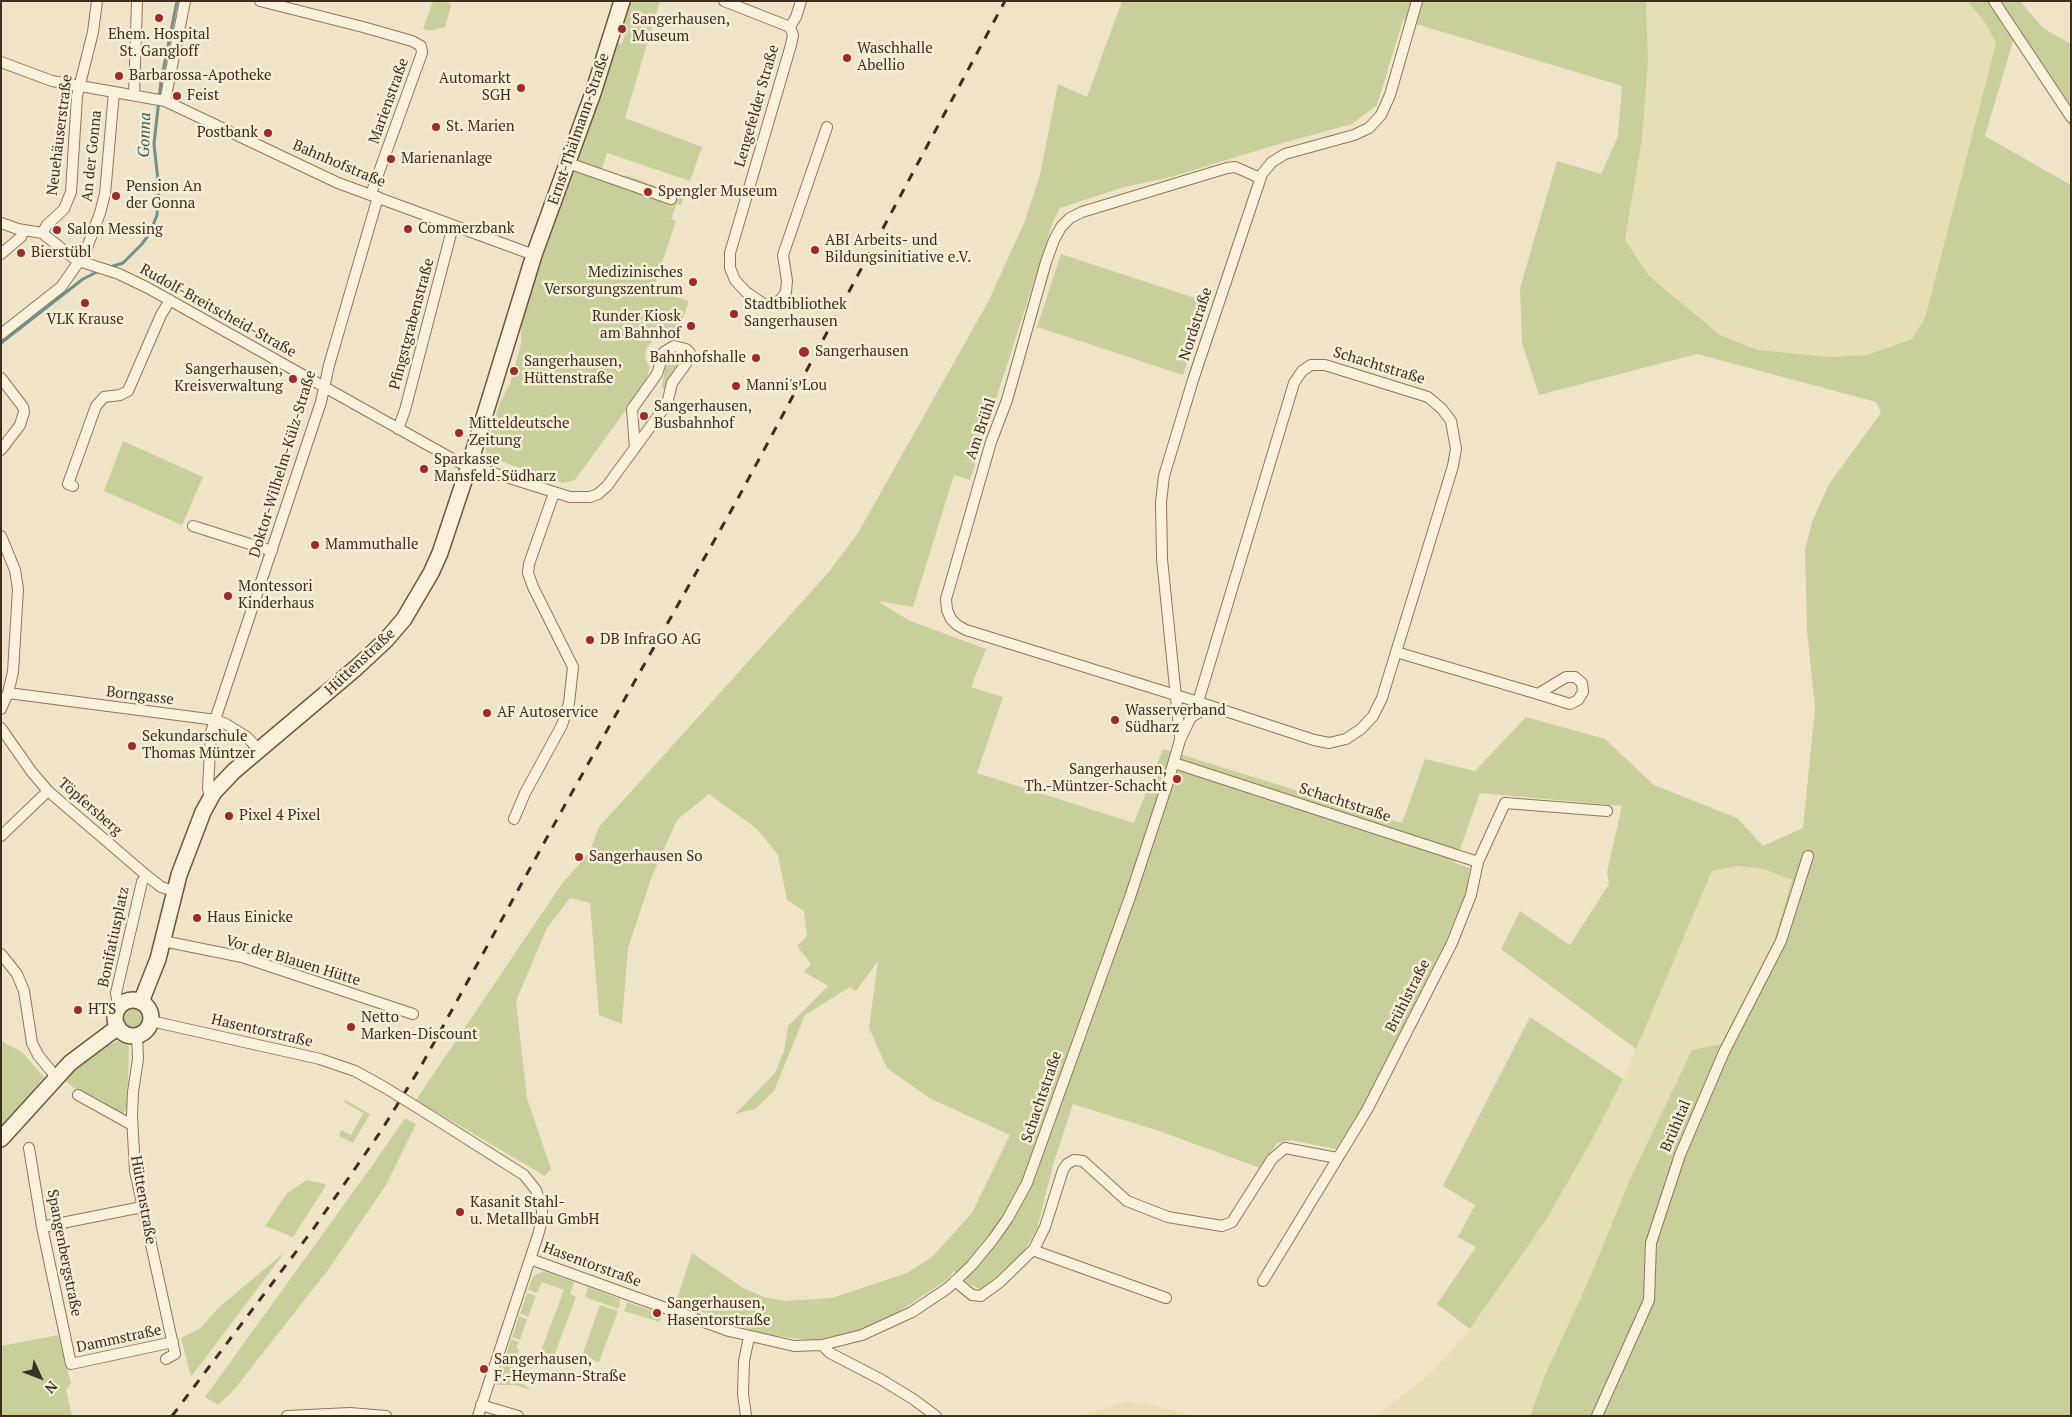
<!DOCTYPE html>
<html>
<head>
<meta charset="utf-8">
<style>
	body { margin:0 }
	#map { position:relative; width:2072px; height:1417px; overflow:hidden; background:#f0e4c8; font-family:"PT Serif",serif }
	canvas { display:block }
	.frame { position:absolute; inset:0; border:2px solid #3d2e20; pointer-events:none }
	.north { position:absolute; left:15px; top:1352px; width:50px; height:50px; -webkit-text-stroke:4px #f7eed8; paint-order:stroke; rotate:133deg; font-size:14px; font-weight:700; line-height:20px; text-align:center; color:#3d2e20 }
	.north::after { content:''; display:block; margin:auto; width:18px; height:22px; background:#3d2e20; clip-path:polygon(50% 0,100% 100%,50% 72%,0 100%) }
</style>
</head>
<body>
<div id="map">
<canvas width="2072" height="1417"></canvas>
<div class="frame"></div>
<div class="north">N</div>
</div>
<script>
const context = document.querySelector('canvas').getContext('2d');
context.lineJoin = 'round';
function fillPath(path, color) { context.fillStyle = color; context.fill(path, 'evenodd'); }
const shape = rows => new Path2D(rows.map(r => 'M' + r).join(''));
function trace(path, color, width, dash) { context.strokeStyle = color; context.lineWidth = width; context.lineCap = dash ? 'butt' : 'round'; context.setLineDash(dash || []); context.stroke(path); }
function label(font, color, halo, rows, align = 'center') {
  context.font = font + ' "PT Serif",serif'; context.lineWidth = 5; context.setLineDash([]); context.textBaseline = 'middle'; context.strokeStyle = halo; context.fillStyle = color; for (const [text, x, y, turn = 0] of rows) {
    context.save(); context.translate(x, y); context.rotate((+turn || 0) * Math.PI / 180); context.textAlign = isNaN(turn) ? turn : align; if (halo) context.strokeText(text, 0, 0); context.fillText(text, 0, 0); context.restore();
  }
}
const farmland = shape([
	[1646,1,1967,1,1984,21,1996,43,1925,318,1912,339,1867,355,1830,357,1758,350,1720,335,1649,276,1625,240,1642,139,1648,62],
	[1738,866,1764,869,1792,879,1774,941,1721,1044,1692,1051,1631,1177,1588,1282,1545,1375,1530,1416,1379,1416,1380,1413,1431,1373,1470,1330,1546,1220,1593,1138,1623,1079,1712,871],
	[1125,1401,1155,1406,1192,1416,1083,1416]
]);
const green = shape([
	[433,1,448,1,451,6,445,27,429,31,423,29],
	[631,1,660,1,625,118,702,147,690,181,607,153,601,172,624,179,625,175,684,196,681,205,677,204,671,219,676,221,655,284,670,295,689,301,680,326,659,334,647,347,645,358,650,367,646,382,575,480,563,483,486,456,486,449,499,405,510,383,521,344,521,326,537,274,617,43,622,44,627,28,622,27],
	[1122,1,1646,1,1648,62,1642,139,1625,240,1649,276,1720,335,1758,350,1830,357,1867,355,1912,339,1925,318,1996,43,1984,21,1967,1,2020,1,2043,28,2071,44,2071,128,2013,41,1985,136,2071,185,2071,1416,1530,1416,1545,1375,1588,1282,1631,1177,1692,1050,1721,1044,1774,941,1792,880,1764,869,1738,866,1712,871,1636,1049,1501,949,1520,911,1570,945,1609,884,1607,872,1622,806,1480,793,1455,863,1470,868,1467,889,1445,943,1362,1107,1336,1149,1291,1140,1277,1143,1260,1168,1159,1131,1073,1104,1053,1165,1037,1229,1025,1250,982,1290,969,1284,954,1271,947,1280,887,1319,853,1333,813,1341,760,1333,676,1302,692,1253,743,1288,764,1297,784,1301,832,1298,907,1273,932,1257,972,1213,1010,1135,929,1098,887,1068,869,1028,878,961,856,991,850,987,805,1015,774,1091,755,1109,735,1114,775,1073,784,1051,788,1026,828,986,804,972,811,964,797,946,807,936,804,911,787,900,778,855,757,829,709,794,677,820,652,876,628,948,622,1024,599,1015,590,903,570,898,547,928,516,1001,527,1098,551,1169,545,1176,416,1100,561,885,589,853,599,827,828,573,858,533,988,302,1024,223,1040,175,1058,84,1087,97],
	[1403,20,1622,86,1618,136,1601,174,1557,161,1520,288,1522,343,1539,395,1697,354,1876,402,1881,413,1829,484,1812,522,1805,550,1807,630,1815,708,1803,828,1763,846,1737,818,1654,785,1605,739,1526,717,1475,771,1425,759,1402,823,1163,749,1134,823,977,773,1003,697,971,687,986,649,908,620,878,601,913,607,954,475,970,480,1053,222,1060,208,1121,188,1171,177,1272,146,1352,124,1377,105],
	[1061,254,1207,302,1183,375,1037,327],
	[676,355,681,356,682,360,664,390,662,386,665,368,672,358],
	[123,441,203,477,182,525,104,491],
	'122 1018a11 11 0 1 1 22 0a11 11 0 1 1-22 0Z',
	[1530,1017,1623,1079,1593,1138,1546,1220,1470,1329,1437,1304,1476,1247,1458,1237,1475,1205,1443,1186],
	[1,1041,22,1052,44,1077,1,1129],
	[118,1041,125,1042,129,1047,127,1109,121,1116,78,1091,64,1080,97,1051],
	[345,1100,370,1114,353,1143,339,1136,341,1130,351,1135,363,1113,344,1102],
	[405,1118,416,1124,386,1185,328,1270,233,1391,218,1405,205,1397,374,1163],
	[307,1180,325,1184,325,1187,293,1237,265,1226,287,1193],
	[285,1252,191,1377,181,1338,201,1328,217,1309],
	[544,1271,574,1282,570,1294,576,1297,554,1356,541,1351,564,1290,542,1282,537,1293,528,1290,533,1276],
	[588,1287,620,1299,619,1309,585,1297],
	[527,1293,536,1296,528,1317,520,1314],
	[627,1302,662,1314,660,1322,624,1311],
	[600,1305,618,1311,599,1362,597,1362,583,1353],
	[519,1316,527,1319,520,1340,512,1337],
	[58,1335,71,1383,66,1390,72,1416,1,1416,1,1346],
	[511,1339,519,1342,516,1348,519,1350,511,1375,531,1390,515,1385,497,1385]
]);
const stream = shape([
	[110,267,123,263,142,244,150,233,157,215,159,190,154,144,161,81,177,1],
	[1,343,83,279,99,271]
]);
const street = shape([
	[260,1,363,27,412,41,421,46,422,53,371,194],
	[724,1,790,27],
	[1994,1,2071,117],
	[790,27,793,35,791,45,730,253,730,268,735,280,746,292,765,305,773,304,780,300,786,292,787,281,783,255,827,127],
	[790,27,796,17,801,1],
	[1,62,52,81,165,101,338,183,534,255],
	[134,95,137,1],
	[165,101,185,1],
	[568,163,671,199],
	[1,223,18,229,42,233,76,260,119,274,148,288,458,462,570,497,590,497,598,494,607,486,667,404,672,383,690,358,690,353,686,349,674,346,664,352,657,374,632,409,635,448],
	[42,233,47,225,64,209,71,192,77,96,93,32,97,1],
	[1,254,21,237,24,230],
	[1,334,61,287,85,253,100,213,105,194,114,92],
	[1,378,23,407,24,412,20,425,1,450],
	[398,429,405,410,453,226],
	[73,486,68,484,96,406,104,397,120,395,128,391,161,315,170,300],
	[193,526,272,551],
	[1,536,15,570,18,589,13,672,8,693,1,709],
	[1396,652,1538,694,1570,704,1578,700,1583,692,1582,683,1575,677,1566,677,1538,694],
	[8,693,216,720,226,724,247,737,259,750],
	[1198,702,1294,383,1302,371,1311,365,1325,365,1428,397,1442,409,1451,421,1456,449,1453,466,1382,698,1373,716,1361,729,1346,739,1329,743,1314,740,1198,702,966,630,957,625,951,619,947,610,946,599,991,442,1007,400,1046,262,1054,240,1061,227,1070,218,1082,212,1227,168,1235,167,1260,178],
	[1,728,31,771,48,791,146,875,161,887,174,891],
	[1180,737,1162,559,1161,502,1164,476,1193,380,1262,174,1272,162,1285,154,1354,135,1369,128,1381,115,1390,95,1417,1],
	[1174,763,1478,862],
	[210,799,208,788,211,732,321,402,329,365,378,197],
	[514,819,525,793,562,725,569,703,573,667,533,587,528,573,529,564,554,493],
	[1,836,48,791],
	[163,941,242,957,413,1014],
	[1,954,17,974,24,991,32,1043,38,1055,56,1077],
	[122,1005,117,999,116,993,142,882,146,875],
	[151,1021,320,1059,355,1071,384,1087],
	[137,1035,138,1059,133,1092,132,1116,135,1171,175,1354,166,1359],
	[78,1095,132,1125],
	[423,1111,524,1175,536,1190,542,1210,542,1220,538,1235,478,1416],
	[29,1148,42,1227,71,1364,173,1342],
	[42,1227,142,1207],
	[1034,1249,1038,1252,1166,1298],
	[530,1259,729,1331,794,1346,822,1345,862,1335,912,1312,948,1288,972,1265,994,1238,1008,1218,1027,1183,1130,897,1167,785,1180,740,1191,717,1211,706],
	[955,1281,972,1295,981,1296,1000,1282,1034,1249,1045,1227,1063,1170,1067,1164,1074,1160,1083,1161,1127,1201,1168,1217,1222,1226,1232,1222,1272,1159,1285,1148,1337,1158],
	[1263,1281,1367,1110,1452,943,1471,895,1478,862,1505,803,1607,811],
	[822,1345,830,1353,882,1380,913,1399,936,1416],
	[481,1405,518,1416],
	[287,1416,350,1413,386,1416],
	[746,1416,743,1394,744,1361,749,1337],
	[1597,1416,1649,1300,1651,1243,1680,1155,1724,1052,1781,941,1808,856]
]);
const secondary = shape([
	'115 1018a18 18 0 1 1 36 0a18 18 0 1 1-36 0Z',
	[141,1002,158,959,179,875,203,812,214,792,234,771,356,668,386,640,404,619,431,573,440,553,469,466,534,255,593,93,622,1],
	[1,1139,70,1063,118,1027]
]);
const rail = shape([
	[172,1416,314,1228,381,1131,420,1068,566,803,736,502,1005,1]
]);
const streetBridge = shape([
	[384,1087,423,1111]
]);
const markers = [
	[159,18,5,"#9e2a2b"],
	[622,29,5,"#9e2a2b"],
	[847,58,5,"#9e2a2b"],
	[119,76,5,"#9e2a2b"],
	[521,88,5,"#9e2a2b"],
	[177,96,5,"#9e2a2b"],
	[436,127,5,"#9e2a2b"],
	[268,133,5,"#9e2a2b"],
	[391,159,5,"#9e2a2b"],
	[648,192,5,"#9e2a2b"],
	[116,196,5,"#9e2a2b"],
	[408,229,5,"#9e2a2b"],
	[57,230,5,"#9e2a2b"],
	[815,250,5,"#9e2a2b"],
	[21,253,5,"#9e2a2b"],
	[693,282,5,"#9e2a2b"],
	[85,303,5,"#9e2a2b"],
	[734,314,5,"#9e2a2b"],
	[691,326,5,"#9e2a2b"],
	[804,352,6,"#9e2a2b"],
	[756,358,5,"#9e2a2b"],
	[514,371,5,"#9e2a2b"],
	[293,379,5,"#9e2a2b"],
	[736,386,5,"#9e2a2b"],
	[644,416,5,"#9e2a2b"],
	[459,433,5,"#9e2a2b"],
	[424,469,5,"#9e2a2b"],
	[315,545,5,"#9e2a2b"],
	[228,596,5,"#9e2a2b"],
	[590,640,5,"#9e2a2b"],
	[487,713,5,"#9e2a2b"],
	[1115,720,5,"#9e2a2b"],
	[132,746,5,"#9e2a2b"],
	[1177,779,5,"#9e2a2b"],
	[229,816,5,"#9e2a2b"],
	[579,857,5,"#9e2a2b"],
	[197,918,5,"#9e2a2b"],
	[78,1010,5,"#9e2a2b"],
	[351,1027,5,"#9e2a2b"],
	[460,1212,5,"#9e2a2b"],
	[657,1313,5,"#9e2a2b"],
	[484,1369,5,"#9e2a2b"]
];
const poiNames = [
	["Sangerhausen,",632,20],
	["Museum",632,37],
	["Ehem. Hospital",159,35,"center"],
	["St. Gangloff",159,52,"center"],
	["Waschhalle",857,49],
	["Abellio",857,66],
	["Barbarossa-Apotheke",129,76],
	["Automarkt",511,79,"right"],
	["SGH",511,96,"right"],
	["Feist",187,96],
	["St. Marien",446,127],
	["Postbank",258,133,"right"],
	["Marienanlage",401,159],
	["Pension An",126,187],
	["der Gonna",126,204],
	["Spengler Museum",658,192],
	["Commerzbank",418,229],
	["Salon Messing",67,230],
	["ABI Arbeits- und",825,241],
	["Bildungsinitiative e.V.",825,258],
	["Bierstübl",31,253],
	["Medizinisches",683,273,"right"],
	["Versorgungszentrum",683,290,"right"],
	["Stadtbibliothek",744,305],
	["Sangerhausen",744,322],
	["Runder Kiosk",681,317,"right"],
	["am Bahnhof",681,334,"right"],
	["VLK Krause",85,320,"center"],
	["Sangerhausen",815,352],
	["Bahnhofshalle",746,358,"right"],
	["Sangerhausen,",524,362],
	["Hüttenstraße",524,379],
	["Sangerhausen,",283,370,"right"],
	["Kreisverwaltung",283,387,"right"],
	["Manni's Lou",746,386],
	["Sangerhausen,",654,407],
	["Busbahnhof",654,424],
	["Mitteldeutsche",469,424],
	["Zeitung",469,441],
	["Sparkasse",434,460],
	["Mansfeld-Südharz",434,477],
	["Mammuthalle",325,545],
	["Montessori",238,587],
	["Kinderhaus",238,604],
	["DB InfraGO AG",600,640],
	["Wasserverband",1125,711],
	["Südharz",1125,728],
	["AF Autoservice",497,713],
	["Sekundarschule",142,737],
	["Thomas Müntzer",142,754],
	["Sangerhausen,",1167,770,"right"],
	["Th.-Müntzer-Schacht",1167,787,"right"],
	["Pixel 4 Pixel",239,816],
	["Sangerhausen So",589,857],
	["Haus Einicke",207,918],
	["HTS",88,1010],
	["Netto",361,1018],
	["Marken-Discount",361,1035],
	["Kasanit Stahl-",470,1203],
	["u. Metallbau GmbH",470,1220],
	["Sangerhausen,",667,1304],
	["Hasentorstraße",667,1321],
	["Sangerhausen,",494,1360],
	["F.-Heymann-Straße",494,1377]
];
const streetNames = [
	["Marienstraße",389,101,-70],
	["Lengefelder Straße",757,106,-74],
	["Ernst-Thälmann-Straße",579,129,-71],
	["Neuehäuserstraße",60,135,-83],
	["An der Gonna",92,156,-84],
	["Bahnhofstraße",339,164,23],
	["Rudolf-Breitscheid-Straße",218,311,29],
	["Pfingstgrabenstraße",412,324,-75],
	["Nordstraße",1196,324,-72],
	["Schachtstraße",1379,366,17],
	["Am Brühl",981,429,-71],
	["Doktor-Wilhelm-Külz-Straße",283,464,-73],
	["Hüttenstraße",360,662,-43],
	["Borngasse",140,696,7],
	["Schachtstraße",1345,803,18],
	["Töpfersberg",90,807,41],
	["Bonifatiusplatz",114,937,-78],
	["Vor der Blauen Hütte",293,961,17],
	["Brühlstraße",1408,996,-63],
	["Hasentorstraße",262,1031,13],
	["Schachtstraße",1042,1097,-71],
	["Brühltal",1676,1126,-67],
	["Hüttenstraße",143,1200,80],
	["Spangenbergstraße",64,1253,79],
	["Hasentorstraße",592,1265,20],
	["Dammstraße",119,1339,-12]
];
const waterNames = [
	["Gonna",145,135,-88]
];
fillPath(farmland, '#e6deb5');
fillPath(green, '#c9cf9b');
trace(stream, '#6f938a', 3);
trace(street, '#8d765c', 12);
trace(secondary, '#6f573f', 18);
trace(street, '#faf1dc', 10);
trace(secondary, '#faf1dc', 15);
trace(rail, '#3d2e20', 3, [9, 9]);
trace(streetBridge, '#8d765c', 12, []);
trace(streetBridge, '#faf1dc', 10);
for (const [x, y, r, color] of markers) { const dot = new Path2D(); dot.arc(x, y, r, 0, 2 * Math.PI); context.fillStyle = color; context.fill(dot); trace(dot, '#f7eed8', 2); }
label('15px', '#3d2e20', '#f7eed8', poiNames, 'left');
label('15px', '#3d2e20', '#f7eed8', streetNames);
label('italic 16px', '#2f5d5a', '#f7eed8', waterNames);
</script>
</body>
</html>
